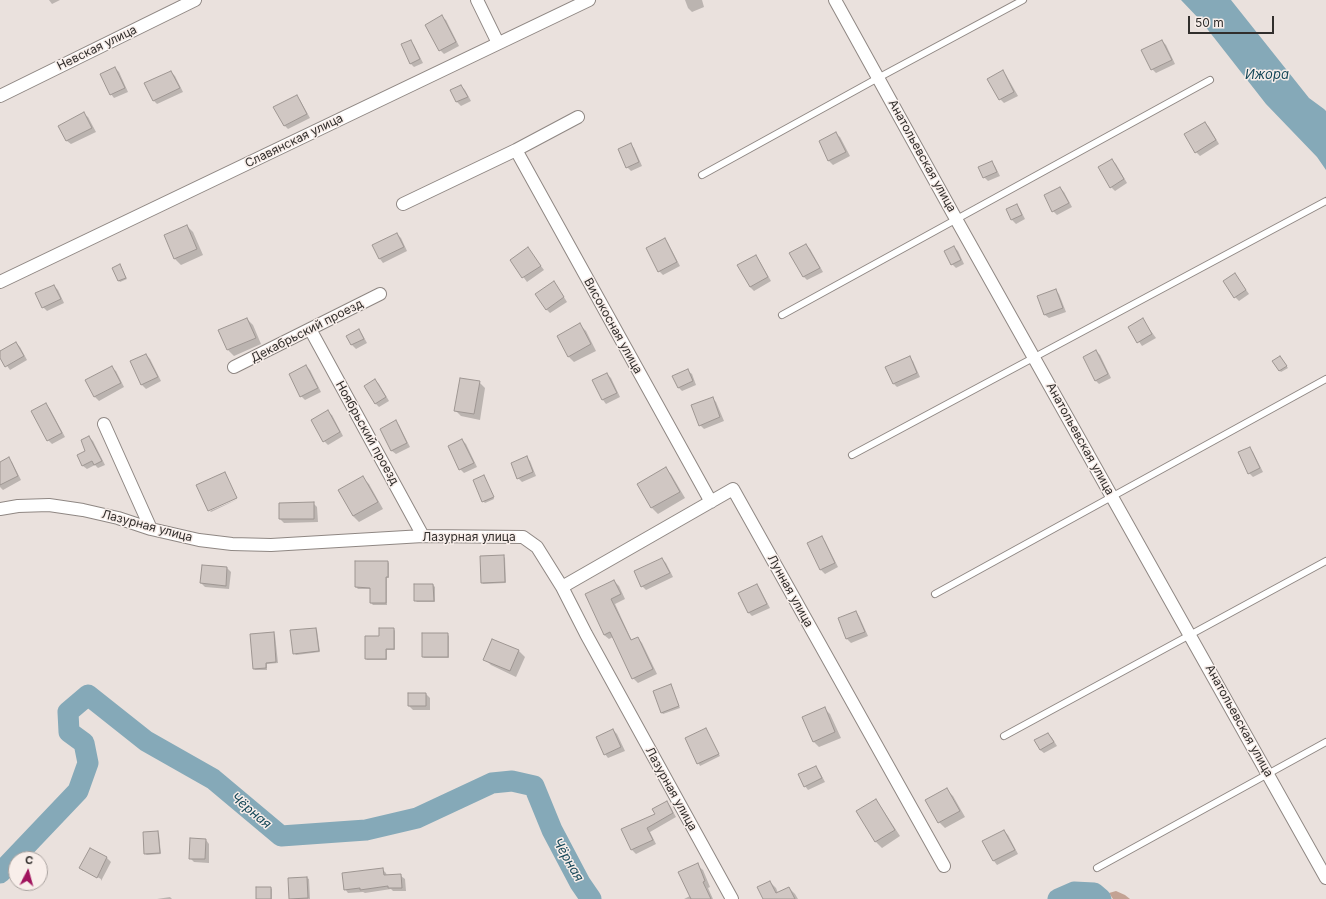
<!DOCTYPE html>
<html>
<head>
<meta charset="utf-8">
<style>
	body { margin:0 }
	#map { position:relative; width:1326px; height:899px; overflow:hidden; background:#eae1dd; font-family:Inter,sans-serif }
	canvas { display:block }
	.north { position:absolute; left:8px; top:851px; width:40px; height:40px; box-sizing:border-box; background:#f8eeea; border:1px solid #a8a19e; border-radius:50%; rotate:6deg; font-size:11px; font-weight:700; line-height:16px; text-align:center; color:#312e2c }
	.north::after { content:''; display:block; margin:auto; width:14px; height:18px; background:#a0135d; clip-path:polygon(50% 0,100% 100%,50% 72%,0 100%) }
	.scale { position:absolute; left:1188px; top:16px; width:86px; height:18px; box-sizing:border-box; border:2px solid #312e2c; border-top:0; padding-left:5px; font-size:12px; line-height:14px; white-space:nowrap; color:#312e2c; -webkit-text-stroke:3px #f8eeea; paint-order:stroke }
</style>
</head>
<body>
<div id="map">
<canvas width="1326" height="899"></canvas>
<div class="north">С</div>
<div class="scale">50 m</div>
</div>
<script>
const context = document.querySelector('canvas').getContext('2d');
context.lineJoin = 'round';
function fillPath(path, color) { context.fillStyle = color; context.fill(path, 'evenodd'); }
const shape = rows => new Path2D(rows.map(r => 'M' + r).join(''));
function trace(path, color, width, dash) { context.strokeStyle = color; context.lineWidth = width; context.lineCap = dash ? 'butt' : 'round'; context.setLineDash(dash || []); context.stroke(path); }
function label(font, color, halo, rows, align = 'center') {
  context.font = font + ' Inter,sans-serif'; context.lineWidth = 3; context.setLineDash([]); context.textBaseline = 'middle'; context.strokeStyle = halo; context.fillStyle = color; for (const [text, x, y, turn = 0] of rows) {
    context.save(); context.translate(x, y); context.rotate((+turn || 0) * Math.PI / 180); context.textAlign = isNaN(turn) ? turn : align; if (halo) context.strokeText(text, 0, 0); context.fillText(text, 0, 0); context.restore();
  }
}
const forest = shape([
	[1116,891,1125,895,1130,899,1113,899,1109,893]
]);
const water = shape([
	[1181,0,1231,0,1309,98,1324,109,1326,111,1326,170,1317,157,1266,104,1201,21]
]);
const shadow = shape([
	[49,0,60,0,52,4],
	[685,0,702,0,704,7,692,12,688,8],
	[442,17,446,20,459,46,444,54,440,50],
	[410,41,414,45,423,63,414,67,410,63],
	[1162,41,1166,45,1175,64,1156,73,1152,69],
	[115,68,119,72,128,92,114,98,111,94],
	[171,72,175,76,183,92,157,104,153,100],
	[1002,72,1006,75,1018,96,1004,103,1000,99],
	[461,86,465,90,471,101,461,106,457,102,452,91],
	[296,96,300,100,310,118,288,129,284,125],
	[84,114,88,117,96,132,71,144,67,141,60,126],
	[1205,123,1209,127,1219,144,1200,156,1196,152],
	[836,134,840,137,850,156,833,165,829,161,820,142],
	[631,145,634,148,642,166,631,171,627,167],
	[1112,160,1116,164,1127,183,1115,191,1111,187],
	[991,162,995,166,1000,176,988,181,984,177],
	[1060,188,1064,192,1072,207,1057,215,1053,211],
	[1017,205,1020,209,1025,219,1016,224,1012,220,1007,209],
	[187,226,193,232,203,255,181,265,175,259,165,236],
	[397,234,401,238,407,251,383,263,380,259,373,245],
	[664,239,668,243,680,266,663,275,659,271],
	[806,245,810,249,823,272,807,280,803,276],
	[954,247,958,251,964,264,956,268,952,264],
	[528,249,544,270,527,282,511,260],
	[756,256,759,260,771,281,754,291,750,287,739,265],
	[120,266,127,279,120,282,119,281],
	[1235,274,1249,294,1239,301,1235,297],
	[54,286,58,290,64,303,47,311,43,307],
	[557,286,567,302,550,313,546,309],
	[1055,290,1059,294,1066,312,1049,318,1045,315,1038,296],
	[247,319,253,325,261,344,234,356,228,350],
	[1142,319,1156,338,1142,346,1129,327],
	[580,325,586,331,596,351,574,362,568,356],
	[359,330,362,334,367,343,356,349,352,345,347,336],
	[16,343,20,347,27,360,10,370,0,356,0,352],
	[1096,351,1100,355,1111,378,1099,384,1095,380],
	[146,355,150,359,161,381,146,389,142,385,131,362],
	[909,357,913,361,920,377,897,387,894,384],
	[1280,357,1288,368,1281,372,1279,370],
	[306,366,310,370,321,392,305,400,301,396,290,374],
	[112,368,116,371,124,387,99,401,95,397,87,381],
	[688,371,692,374,696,385,682,391,678,387],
	[607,374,611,378,620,397,606,404,603,400,593,381],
	[375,380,379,384,389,401,379,407,375,403],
	[479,382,485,388,480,420,461,416,455,410],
	[712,398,716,402,724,421,704,429,700,425],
	[46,405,50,409,65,437,52,444,48,440],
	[328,412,332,415,343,436,328,445,324,441],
	[396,422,399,425,410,447,396,454,392,451,381,429],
	[89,437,93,441,105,465,98,468,95,465,87,469,83,466,78,456,87,451],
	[462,440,466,444,477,467,464,473,460,469],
	[1249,448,1253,452,1263,472,1253,477,1249,473],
	[526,457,530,461,536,476,522,482,518,478],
	[8,459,12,462,21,480,3,490,0,487,0,463],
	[665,468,671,474,685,498,658,514,652,508,638,484],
	[484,476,494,499,485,503,483,501],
	[363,478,369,484,383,509,359,522,353,516,339,491],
	[238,499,211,512,210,511],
	[313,503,317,507,318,522,284,523,280,519],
	[821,537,825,541,838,567,825,574,821,570,808,543],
	[503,556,505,558,506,583,483,584,482,583],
	[662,559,666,563,673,577,646,590,642,586],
	[388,562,389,563,389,578,387,578,387,605,373,605,371,603,371,589,358,589,356,587],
	[203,566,227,568,231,572,229,589,205,587,201,583],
	[614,581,619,586,625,599,615,604,632,641,638,638,642,643,657,674,638,683,633,678,613,637,609,639,604,635],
	[433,585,435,587,435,602,417,602,415,600],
	[757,585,760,589,770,608,752,616,749,613],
	[856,612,859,616,868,636,851,643,847,639,839,619],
	[316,629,317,630,320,652,296,655,294,653],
	[394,629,395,631,395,650,387,650,387,660,367,660,366,659,380,637],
	[274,633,275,635,278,663,267,664,267,670,255,670,254,669],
	[447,634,449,636,449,658,424,658,423,657],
	[493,640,519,651,525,657,516,677,491,665,485,659],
	[671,685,680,708,663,714,662,713],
	[426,694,430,698,430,710,413,710,409,706],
	[824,708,830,714,841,738,819,747,813,741],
	[706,729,720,756,700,766,686,738],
	[613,730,617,734,625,751,608,758,605,754],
	[1048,734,1052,738,1057,746,1044,753,1040,750],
	[815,767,819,771,825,782,808,790,805,786],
	[947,790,953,796,965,817,945,828,939,822],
	[875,801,881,807,900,836,882,848,876,842,857,812],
	[666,802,670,806,676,817,650,832,656,844,636,854,632,850,623,830,656,814],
	[1004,831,1008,835,1018,854,997,865,994,861,984,841],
	[158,832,159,834,161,854,147,855,145,854],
	[206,840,209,844,209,863,194,862,190,858],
	[90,849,107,858,111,862,101,881,101,879,83,869,83,871,80,868],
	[697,865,703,870,710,887,708,888,713,899,684,899,690,896],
	[382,869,386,873,387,876,401,876,405,879,406,891,393,891,391,889,365,893,363,892,348,893,345,889],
	[307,878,309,879,310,899,290,899],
	[770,882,776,888,778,893,789,888,795,894,798,899,764,899],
	[271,888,272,889,272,899,257,899],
	[170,897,172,899,157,899]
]);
const river = shape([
	[0,873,78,791,88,763,84,743,69,732,68,712,88,695,146,741,213,779,281,836,366,830,417,818,492,783,512,781,534,786,552,830,580,883,591,899],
	[1058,899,1074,892,1094,893,1101,899]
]);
const building = shape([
	[442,15,456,42,439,51,425,25,442,15],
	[411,40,420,59,410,64,401,44,411,40],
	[1162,40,1172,60,1151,70,1141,50,1162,40],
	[115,67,125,88,110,95,100,74,115,67],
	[1003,70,1014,92,999,100,987,79,1003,70],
	[171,71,180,88,153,101,144,83,171,71],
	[461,85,468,97,456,102,450,90,461,85],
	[297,95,307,114,284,126,273,107,297,95],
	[84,112,92,128,66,141,58,126,84,112],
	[1205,122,1216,140,1195,153,1184,134,1205,122],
	[836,132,846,152,828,161,819,141,836,132],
	[631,143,639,162,626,168,618,149,631,143],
	[1112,159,1124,179,1110,188,1098,167,1112,159],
	[992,161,997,172,983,178,978,167,992,161],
	[1060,187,1069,203,1052,212,1044,195,1060,187],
	[1017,204,1022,215,1011,220,1006,209,1017,204],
	[187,225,197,249,174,259,164,235,187,225],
	[397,233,404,247,379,259,372,245,397,233],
	[665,238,677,262,658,272,646,248,665,238],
	[806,244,820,268,803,277,789,253,806,244],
	[954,246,961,260,951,265,944,251,954,246],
	[528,247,541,266,522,278,510,260,528,247],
	[756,255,768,277,750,287,737,265,756,255],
	[120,264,126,278,118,281,112,268,120,264],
	[1235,273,1246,290,1234,298,1223,281,1235,273],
	[554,281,564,297,546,310,535,294,554,281],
	[54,285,61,299,42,308,35,293,54,285],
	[1056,289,1063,308,1044,315,1037,296,1056,289],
	[247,318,256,338,227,350,218,330,247,318],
	[1143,318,1152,334,1137,343,1128,327,1143,318],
	[580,323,591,344,568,357,557,336,580,323],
	[359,329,364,339,351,345,346,336,359,329],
	[16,342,24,356,5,367,0,358,0,351,16,342],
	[1096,350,1108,374,1095,381,1083,357,1096,350],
	[146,354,158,377,141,385,130,361,146,354],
	[910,356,917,373,893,384,885,367,910,356],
	[1280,356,1287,366,1279,371,1272,361,1280,356],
	[306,365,318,388,300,397,289,374,306,365],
	[112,366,121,383,94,397,85,380,112,366],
	[688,369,693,381,678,388,672,376,688,369],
	[607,373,617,393,602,400,592,380,607,373],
	[460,378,480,381,474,414,454,411,460,378],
	[375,379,386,397,375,404,364,386,375,379],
	[713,397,720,417,699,426,691,405,713,397],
	[46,403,62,433,47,441,31,411,46,403],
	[328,410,340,432,323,442,311,420,328,410],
	[396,420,407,443,391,451,380,429,396,420],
	[89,436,102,461,94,465,92,461,82,466,77,455,85,451,81,440,89,436],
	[462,439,474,463,459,470,448,446,462,439],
	[1250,447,1260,468,1248,474,1238,452,1250,447],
	[527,456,533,472,517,479,511,463,527,456],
	[9,457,18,476,0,485,0,462,9,457],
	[666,467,680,492,651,508,637,484,666,467],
	[225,472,237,498,208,511,196,485,225,472],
	[484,475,494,497,482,502,473,480,484,475],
	[363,476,378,502,353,516,338,490,363,476],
	[314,502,314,519,279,519,279,503,314,502],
	[822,536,835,563,820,570,807,543,822,536],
	[504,555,505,582,481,583,480,556,504,555],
	[662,558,670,573,641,587,634,571,662,558],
	[355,561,388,561,388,577,386,577,386,603,370,603,370,588,355,587,355,561],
	[202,565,227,567,226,586,200,583,202,565],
	[614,580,621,594,611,599,631,640,638,637,653,669,632,679,610,632,604,635,585,594,614,580],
	[414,584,433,584,434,601,414,601,414,584],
	[757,584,767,604,748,613,738,593,757,584],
	[856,611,865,632,846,639,838,618,856,611],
	[316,628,319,651,293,654,290,630,316,628],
	[379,628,394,628,394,649,386,649,386,659,365,659,365,636,379,636,379,628],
	[274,632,276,662,266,663,266,668,253,669,250,634,274,632],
	[422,633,448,633,448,657,422,657,422,633],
	[492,639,519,650,510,671,483,660,492,639],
	[671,684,679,706,661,713,653,691,671,684],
	[408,693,426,693,426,706,408,706,408,693],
	[825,707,835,732,813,742,802,717,825,707],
	[706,728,719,754,697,764,685,738,706,728],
	[613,729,621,747,604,755,596,737,613,729],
	[1048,733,1054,742,1040,750,1034,740,1048,733],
	[816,766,822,778,804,787,798,774,816,766],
	[947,788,960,811,938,823,925,800,947,788],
	[876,799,895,830,875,842,856,811,876,799],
	[667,801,673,813,647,828,653,840,631,850,621,829,655,814,652,809,667,801],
	[1004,830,1015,850,993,861,982,841,1004,830],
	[158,831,160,853,144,854,143,832,158,831],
	[190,838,206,839,205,859,189,859,190,838],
	[90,848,107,857,97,878,79,868,90,848],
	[698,863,705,881,703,882,711,899,691,899,678,872,698,863],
	[383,868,384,875,401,874,402,888,388,888,388,886,360,890,360,888,344,890,342,873,383,868],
	[307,877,308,898,289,899,288,878,307,877],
	[770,881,776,893,789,887,795,899,763,899,757,887,770,881],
	[256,887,271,887,271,899,256,899,256,887]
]);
const service = shape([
	[702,175,878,78,1023,0],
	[782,315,1210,80],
	[852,455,1326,201],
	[935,594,1326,379],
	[1004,736,1326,561],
	[1097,868,1326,742]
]);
const minor = shape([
	[477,0,498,43],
	[835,0,956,219,1326,878],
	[0,96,195,0],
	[516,150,711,502],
	[403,204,516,150,578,117],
	[0,282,589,0],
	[310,329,423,536],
	[234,367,380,294],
	[104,424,151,529],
	[0,509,18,506,49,505,83,510,118,518,151,529,199,540,232,544,271,545,423,536,523,537,537,547,562,587,586,634,732,899],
	[562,587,733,489,944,866]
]);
const streetNames = [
	["Невская улица",97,48,-26],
	["Славянская улица",294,141,-26],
	["Анатольевская улица",922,156,61],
	["Високосная улица",613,326,61],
	["Декабрьский проезд",307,331,-27],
	["Ноябрьский проезд",367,433,61],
	["Анатольевская улица",1080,439,61],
	["Лазурная улица",147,526,15],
	["Лазурная улица",469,537],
	["Лунная улица",790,591,61],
	["Анатольевская улица",1239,721,61],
	["Лазурная улица",671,789,61]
];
const waterNames = [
	["Ижора",1267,75],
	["Чёрная",251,811,40],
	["Чёрная",568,860,60]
];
fillPath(forest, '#c3a293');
fillPath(water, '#85a9b8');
fillPath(shadow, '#0003');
trace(river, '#85a9b8', 21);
fillPath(building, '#d0c7c3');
trace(building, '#9e9692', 1);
trace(service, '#8f8783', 8);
trace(minor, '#8f8783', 14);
trace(service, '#fff', 6);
trace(minor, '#fff', 12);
label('12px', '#312e2c', '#f8eeea', streetNames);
label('italic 13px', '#164859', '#f8eeea', waterNames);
</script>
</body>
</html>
